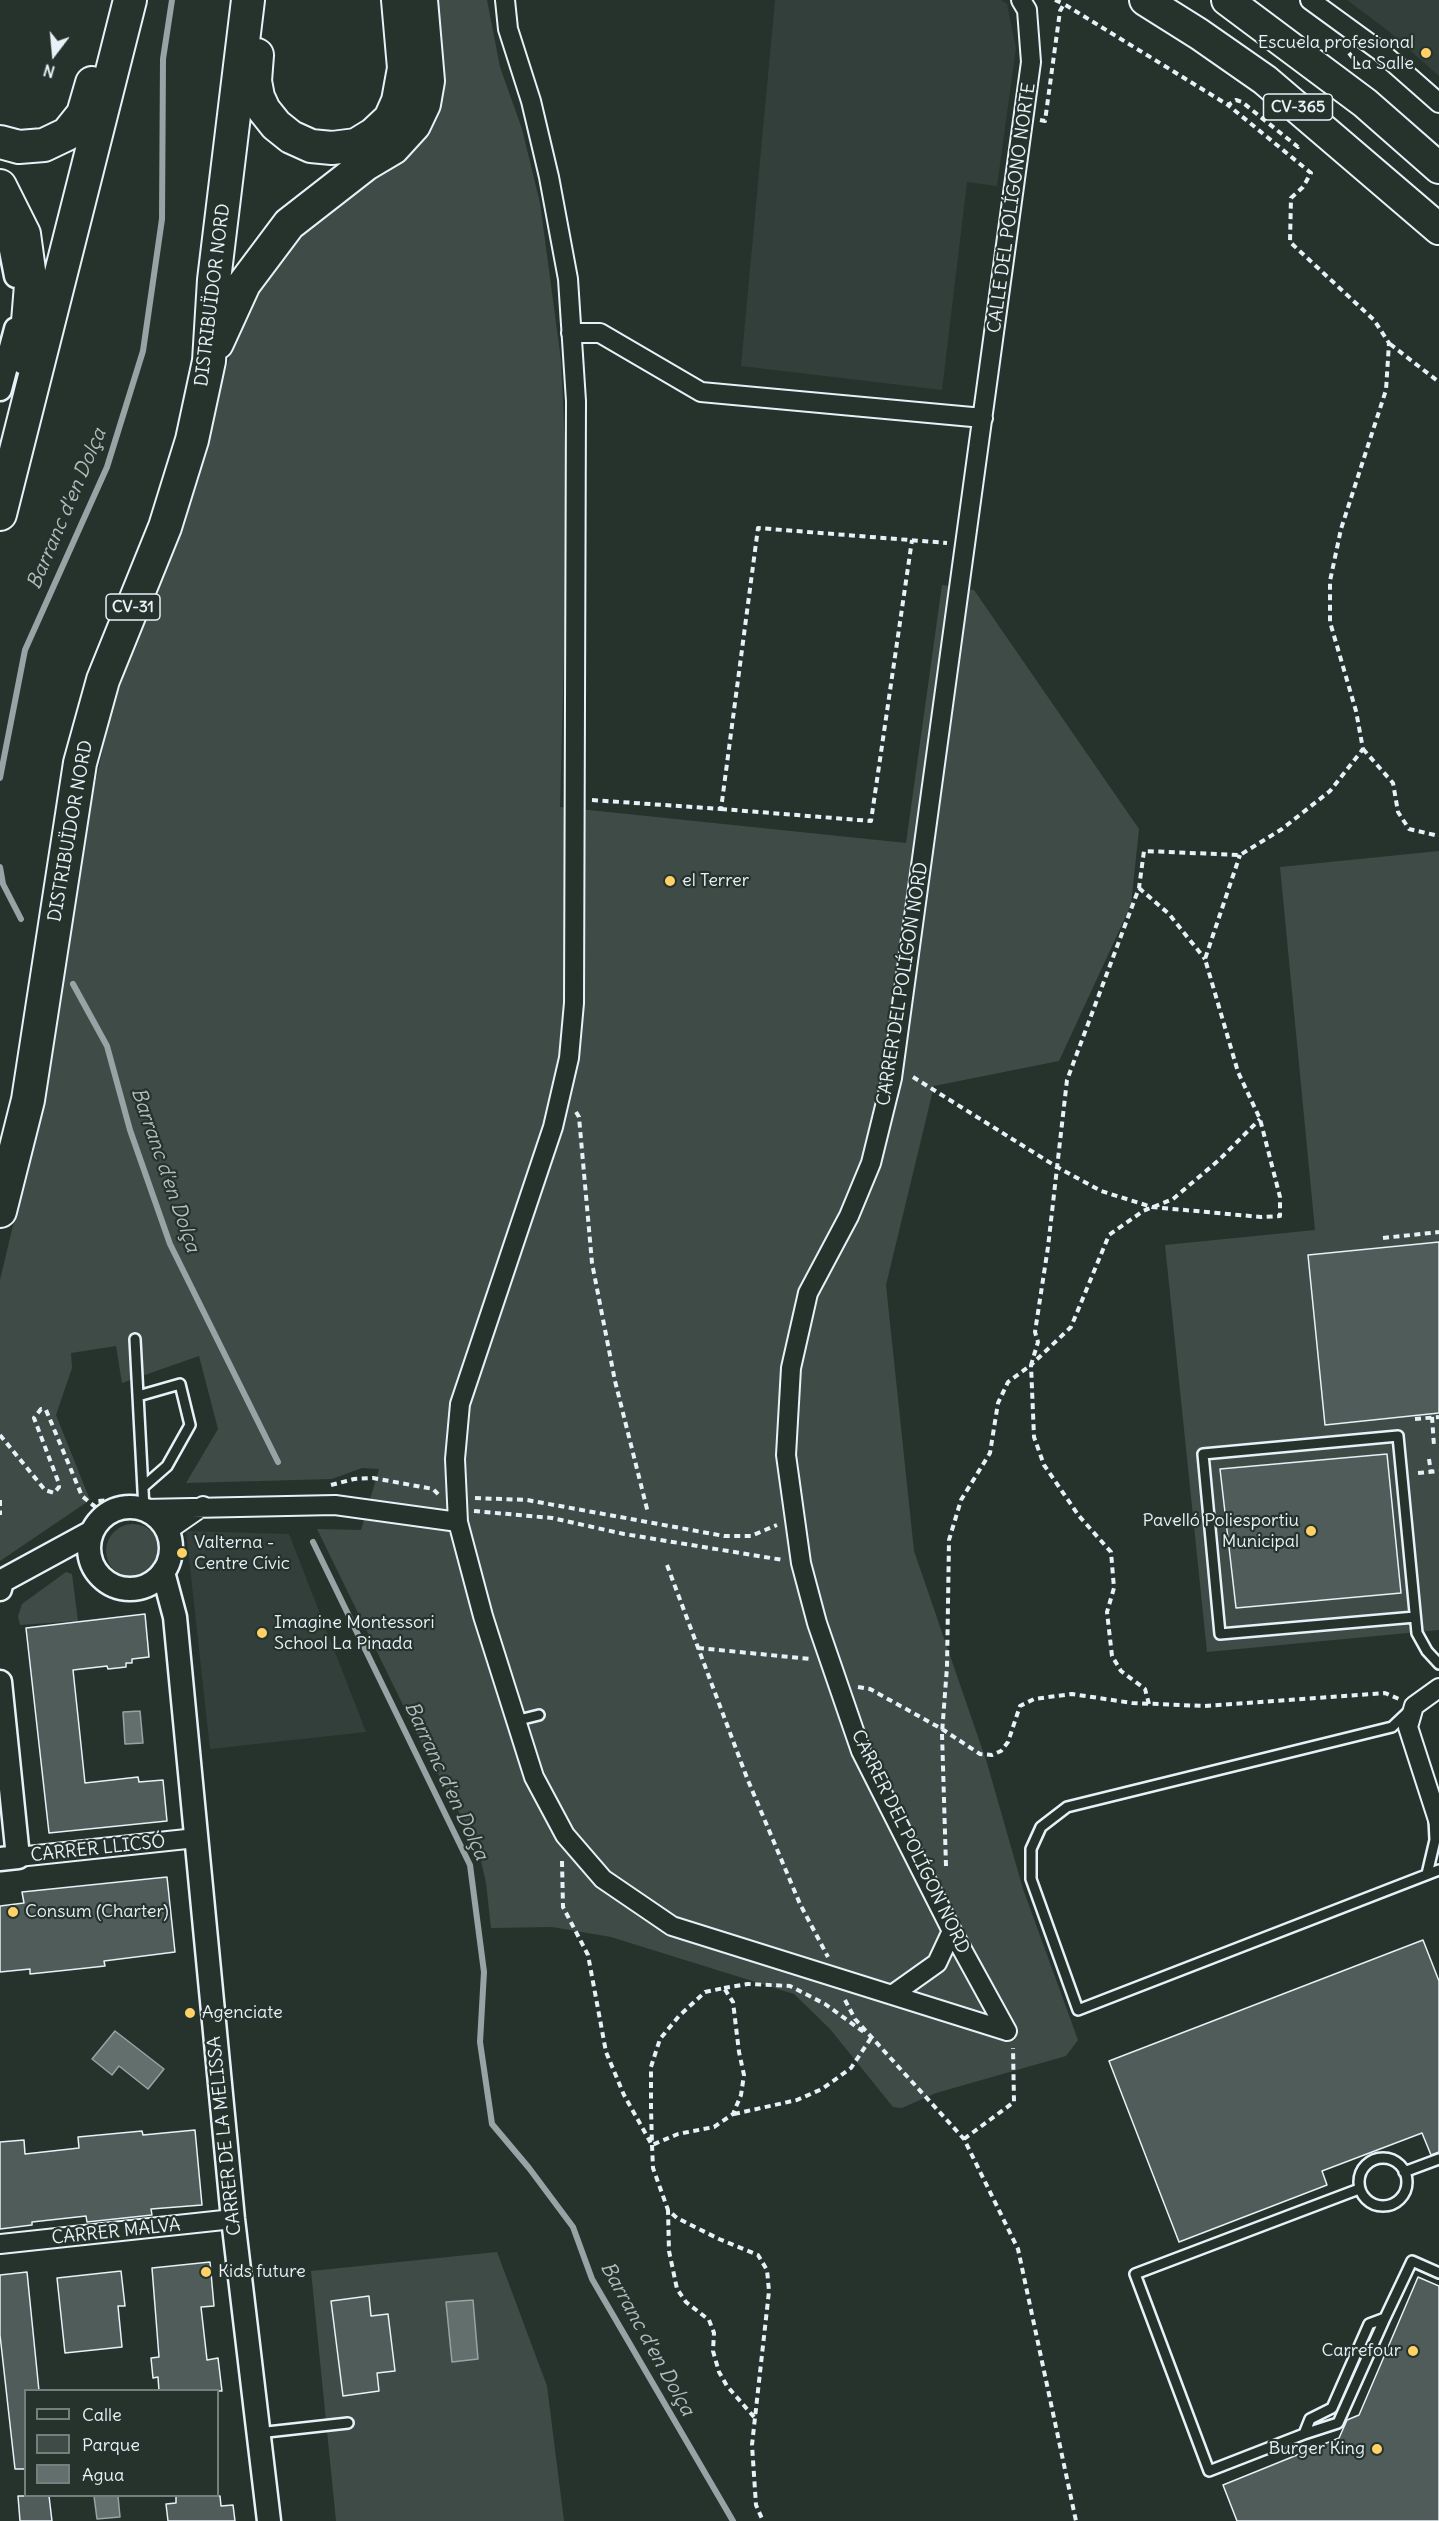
<!DOCTYPE html>
<html>
<head>
<meta charset="utf-8">
<style>
	body { margin:0 }
	#map { position:relative; width:1439px; height:2521px; overflow:hidden; background:#26332d; font-family:Delius,sans-serif }
	canvas { display:block }
	.legend { position:absolute; left:24px; top:2389px; width:195px; height:108px; box-sizing:border-box; background:#26332d; border:2px solid #747f7e; margin:0; padding:8px 10px; list-style:none; font-size:18px; color:#e8f1f8 }
	.legend li { display:flex; align-items:center; gap:12px; height:30px }
	.legend b { width:30px; border:2px solid #747f7e }
	.north { position:absolute; left:24px; top:24px; width:60px; height:60px; -webkit-text-stroke:4px #26332d; paint-order:stroke; rotate:196deg; font-size:16px; font-weight:700; line-height:24px; text-align:center; color:#e8f1f8 }
	.north::after { content:''; display:block; margin:auto; width:21px; height:27px; background:#e8f1f8; clip-path:polygon(50% 0,100% 100%,50% 72%,0 100%) }
</style>
</head>
<body>
<div id="map">
<canvas width="1439" height="2521"></canvas>
<ul class="legend">
<li><b style="height:8px;background:#26332d"></b>Calle</li>
<li><b style="height:16px;background:#3e4b47"></b>Parque</li>
<li><b style="height:16px;background:#636f6d"></b>Agua</li>
</ul>
<div class="north">N</div>
</div>
<script>
const context = document.querySelector('canvas').getContext('2d');
context.lineJoin = 'round';
function fillPath(path, color) { context.fillStyle = color; context.fill(path, 'evenodd'); }
const shape = rows => new Path2D(rows.map(r => 'M' + r).join(''));
function trace(path, color, width, dash) { context.strokeStyle = color; context.lineWidth = width; context.lineCap = dash ? 'butt' : 'round'; context.setLineDash(dash || []); context.stroke(path); }
function label(font, color, halo, rows, align = 'center') {
  context.font = font + ' Delius,sans-serif'; context.lineWidth = 4.5; context.setLineDash([]); context.textBaseline = 'middle'; context.strokeStyle = halo; context.fillStyle = color; for (const [text, x, y, turn = 0] of rows) {
    context.save(); context.translate(x, y); context.rotate((+turn || 0) * Math.PI / 180); context.textAlign = isNaN(turn) ? turn : align; if (halo) context.strokeText(text, 0, 0); context.fillText(text, 0, 0); context.restore();
  }
}
const built = shape([
	[775,0,1001,0,1007,4,1016,48,997,186,967,182,942,390,741,366],
	[1347,0,1439,0,1439,76,1387,30],
	[186,1531,289,1534,366,1732,210,1749]
]);
const green = shape([
	[429,0,487,0,500,67,522,129,540,203,561,360,568,506,560,807,906,843,942,585,974,590,1139,829,1131,905,1059,1061,934,1086,886,1285,914,1551,987,1763,1023,1889,1078,2040,1066,2056,936,2093,902,2108,893,2107,830,2029,794,1994,611,1937,552,1927,491,1928,486,1883,478,1847,425,1750,317,1529,361,1530,379,1469,362,1468,332,1479,186,1483,218,1429,199,1356,122,1383,116,1346,71,1353,72,1368,56,1415,90,1500,0,1561,0,1280,30,1154,95,783,111,714,244,314,271,271,297,237,353,188],
	[1439,851,1439,1630,1207,1652,1165,1245,1315,1230,1280,867],
	'106 1551a27 27 0 1 1 54 0a27 27 0 1 1-54 0Z',
	[66,1572,72,1574,78,1621,20,1625,18,1616,22,1604],
	[497,2252,547,2386,564,2521,336,2521,311,2271]
]);
const water = shape([
	[140,1711,143,1743,125,1744,123,1712,140,1711],
	[115,2031,164,2069,148,2089,119,2066,112,2075,92,2059,115,2031],
	[473,2300,478,2359,452,2362,446,2302,473,2300],
	[94,2496,118,2496,120,2517,97,2519,94,2496]
]);
const stream = shape([
	[0,778,25,650,107,467,143,351,162,219,163,59,172,0],
	[0,867,3,884,21,919],
	[73,984,107,1046,130,1130,170,1244,278,1462],
	[313,1542,470,1865,484,1972,480,2042,492,2124,529,2168,573,2227,592,2279,733,2521]
]);
const building = shape([
	[1439,1242,1439,1413,1325,1425,1308,1255,1439,1242],
	[1387,1454,1401,1593,1236,1608,1220,1469,1387,1454],
	[145,1614,149,1657,132,1659,132,1663,126,1663,126,1667,108,1669,107,1666,73,1670,79,1726,85,1783,138,1777,139,1782,163,1780,167,1821,49,1833,26,1628,145,1614],
	[167,1877,175,1952,104,1961,105,1966,68,1970,30,1974,30,1969,0,1972,0,1906,24,1903,22,1892,167,1877],
	[1423,1940,1439,1981,1439,2152,1431,2155,1422,2133,1322,2171,1327,2185,1179,2242,1109,2061,1423,1940],
	[195,2130,202,2205,151,2209,152,2215,87,2222,86,2216,32,2222,32,2225,0,2229,0,2142,24,2140,25,2154,79,2148,78,2137,142,2131,143,2135,195,2130],
	[210,2262,214,2306,201,2307,207,2360,218,2358,222,2391,159,2391,158,2377,153,2378,151,2358,159,2357,152,2268,210,2262],
	[121,2271,125,2306,118,2306,122,2347,65,2353,57,2278,121,2271],
	[27,2272,39,2391,26,2391,26,2469,15,2469,0,2335,0,2275,27,2272],
	[1418,2277,1439,2286,1439,2521,1237,2521,1223,2485,1339,2438,1347,2420,1359,2415,1418,2277],
	[369,2296,371,2316,388,2314,395,2371,377,2373,379,2391,343,2396,331,2301,369,2296],
	[18,2496,49,2496,52,2521,20,2521,18,2496],
	[176,2496,220,2496,221,2506,233,2505,235,2521,168,2521,166,2504,176,2503,176,2496]
]);
const path = shape([
	[1055,0,1064,4],
	[1349,53,1362,70],
	[1040,120,1045,121,1060,11,1064,4,1228,105,1236,100,1242,102,1298,147,1301,143],
	[1390,344,1439,382],
	[1363,749,1393,783,1398,812,1409,829,1439,836],
	[592,800,721,809,758,528,947,543],
	[721,809,871,821,912,540],
	[1139,888,1169,914,1205,959],
	[913,1077,1057,1167,1101,1191,1152,1207,1261,1217,1280,1216,1280,1197,1260,1119,1238,1072,1205,959,1240,855],
	[576,1112,579,1117,592,1263,615,1381,648,1513],
	[1383,1238,1439,1232],
	[1432,1417,1434,1446],
	[1415,1419,1439,1417],
	[0,1435,45,1490,54,1493,59,1487,58,1481,34,1418,41,1409,46,1410,82,1496,94,1506,98,1501,129,1499],
	[1429,1459,1431,1472],
	[1418,1473,1439,1471],
	[331,1485,354,1479,373,1478,433,1489,439,1495],
	[475,1498,527,1500,724,1536,751,1536,777,1525],
	[0,1500,0,1515],
	[474,1511,552,1518,624,1534,783,1560],
	[667,1565,747,1778,800,1904,828,1957],
	[698,1648,811,1659],
	[858,1687,870,1689,942,1729,980,1754,992,1755,1001,1751,1008,1742,1020,1706,1034,1699,1072,1694,1132,1703,1205,1706,1385,1693,1399,1699],
	[1149,1704,1145,1689,1121,1671,1112,1656,1107,1612,1114,1588,1111,1552,1079,1516,1044,1465,1034,1437,1031,1365,1071,1327,1109,1235,1143,1211,1173,1199,1219,1160,1260,1119],
	[562,1861,563,1907,588,1955,606,2052,624,2095,652,2145,678,2134,714,2127,733,2114,741,2095,744,2075,739,2052,733,2002,724,1988,705,1992,679,2016,660,2039,651,2067,651,2108,652,2145,653,2168,668,2210],
	[946,1866,942,1733,947,1667,949,1540,961,1500,990,1453,998,1403,1008,1382,1031,1365,1038,1342,1035,1332,1048,1247,1067,1080,1139,888,1144,851,1240,855,1282,829,1330,791,1363,749,1356,711,1330,622,1330,581,1341,529,1386,390,1389,343,1374,320,1290,242,1291,198,1303,187,1311,173,1228,105],
	[724,1988,748,1984,790,1986,825,2004,865,2033],
	[845,2000,855,2019,964,2139,1018,2249,1076,2521],
	[734,2114,797,2100,822,2089,851,2068,871,2038],
	[964,2139,1014,2102,1013,2048],
	[754,2417,727,2386,719,2372,713,2351,714,2333,709,2320,686,2302,677,2289,669,2251,668,2210,677,2218,719,2239,758,2255,767,2270,769,2291,752,2445,756,2505,763,2521]
]);
const service = shape([
	[135,1339,144,1509],
	[138,1396,180,1384,190,1425,167,1466,143,1487],
	[1415,1617,1220,1634,1203,1454,1398,1436,1417,1633,1427,1651,1439,1664],
	[1410,1710,1392,1727,1067,1807,1041,1827,1031,1849,1031,1879,1078,2010,1439,1870],
	[515,1721,539,1715],
	[1427,1874,1435,1840,1434,1819],
	'1359 2182a24 24 0 1 1 48 0a24 24 0 1 1-48 0Z',
	[1404,2172,1439,2159],
	[1359,2189,1135,2274,1209,2471,1304,2434,1310,2419,1332,2408,1369,2324,1385,2318,1412,2261,1439,2273],
	[258,2433,348,2423],
	[1304,2434,1338,2423,1385,2318]
]);
const minor = shape([
	[505,0,508,29,531,101,549,177,568,279,576,401,574,1003,569,1058,553,1127,460,1404,455,1459,458,1522,483,1616,534,1777,565,1835,603,1879,672,1926,1007,2031],
	[1310,0,1380,51,1439,103],
	[571,333,600,333,701,392,983,418],
	[144,1509,335,1505,458,1522],
	[167,1531,203,1506],
	[1439,1688,1414,1706,1408,1727,1439,1823],
	[18,1857,196,1838],
	[892,1995,937,1963,952,1931],
	[1007,2031,952,1931,861,1751,817,1623,801,1563,786,1455,791,1368,808,1293,849,1216,871,1163,892,1078,1031,62,1027,10,1021,0],
	[0,2244,233,2219]
]);
const tertiary = shape([
	[0,223,9,240,16,276],
	[0,389,16,329],
	'89 1548a41 41 0 1 1 82 0a41 41 0 1 1-82 0Z',
	[163,1572,175,1617,233,2219,269,2521],
	[0,1589,2,1581,92,1532],
	[0,1682,18,1857,0,1859]
]);
const primary = shape([
	[1145,0,1199,34,1265,80,1439,229],
	[1227,0,1365,103,1439,168]
]);
const trunk = shape([
	[257,55,255,81,258,97,264,110,276,125,291,137,311,146,332,148,356,145,374,134,390,119,398,101,404,68,398,0],
	[0,142,19,147,44,145,67,134,83,114,92,83],
	[0,186,24,234,31,285,25,358],
	[217,343,244,284,289,224,366,164,393,148,414,125,424,104,428,81,421,0],
	[0,514,130,0],
	[0,1211,28,1100,80,763,103,680,165,527,192,440,209,361,214,280,248,0]
]);
const markers = [
	[1426,53,6,"#ffd166"],
	[670,881,6,"#ffd166"],
	[1311,1531,6,"#ffd166"],
	[182,1553,6,"#ffd166"],
	[262,1633,6,"#ffd166"],
	[13,1912,6,"#ffd166"],
	[190,2013,6,"#ffd166"],
	[206,2272,6,"#ffd166"],
	[1413,2351,6,"#ffd166"],
	[1377,2449,6,"#ffd166"]
];
const shields = [
	[1298,107,69],
	[133,607,54]
];
const shieldNames = [
	["CV-365",1298,107],
	["CV-31",133,607]
];
const poiNames = [
	["Escuela profesional",1414,43,"right"],
	["La Salle",1414,64,"right"],
	["el Terrer",682,881],
	["Pavelló Poliesportiu",1299,1521,"right"],
	["Municipal",1299,1542,"right"],
	["Valterna -",194,1543],
	["Centre Cívic",194,1564],
	["Imagine Montessori",274,1623],
	["School La Pinada",274,1644],
	["Consum (Charter)",25,1912],
	["Agenciate",202,2013],
	["Kids future",218,2272],
	["Carrefour",1401,2351,"right"],
	["Burger King",1365,2449,"right"]
];
const streetNames = [
	["CALLE DEL POLÍGONO NORTE",1012,208,-82],
	["DISTRIBUÏDOR NORD",213,295,-83],
	["DISTRIBUÏDOR NORD",71,831,-80],
	["CARRER DEL POLÍGON NORD",903,984,-81],
	["CARRER DEL POLÍGON NORD",910,1842,64],
	["CARRER LLICSÓ",98,1849,-6],
	["CARRER DE LA MELISSA",225,2136,-96],
	["CARRER MALVA",116,2232,-6]
];
const waterNames = [
	["Barranc d'en Dolça",67,509,-67],
	["Barranc d'en Dolça",165,1170,71],
	["Barranc d'en Dolça",446,1781,65],
	["Barranc d'en Dolça",647,2339,61]
];
fillPath(built, '#333f3a');
fillPath(green, '#3e4b47');
fillPath(water, '#636f6d');
trace(water, '#98a3a5', 1.5);
trace(stream, '#98a3a5', 6);
fillPath(building, '#505c59');
trace(building, '#e8f1f8', 1.5);
trace(service, '#e8f1f8', 14);
trace(minor, '#e8f1f8', 22);
trace(tertiary, '#e8f1f8', 27);
trace(primary, '#e8f1f8', 34);
trace(trunk, '#e8f1f8', 36);
trace(path, '#e8f1f8', 4, [6, 4.5]);
trace(service, '#26332d', 9);
trace(minor, '#26332d', 18);
trace(tertiary, '#26332d', 22);
trace(primary, '#26332d', 30);
trace(trunk, '#26332d', 32);
for (const [x, y, r, color] of markers) { const dot = new Path2D(); dot.arc(x, y, r, 0, 2 * Math.PI); context.fillStyle = color; context.fill(dot); trace(dot, '#26332d', 2); }
for (const [x, y, w] of shields) { const box = new Path2D(); box.roundRect(x - w / 2, y - 13, w, 26, 4.5); context.fillStyle = '#26332d'; context.fill(box); trace(box, '#e8f1f8', 1.5); }
label('bold 16px', '#e8f1f8', null, shieldNames);
label('18px', '#e8f1f8', '#26332d', poiNames, 'left');
label('18px', '#e8f1f8', '#26332d', streetNames);
label('italic 20px', '#b3bdc0', '#26332d', waterNames);
</script>
</body>
</html>
